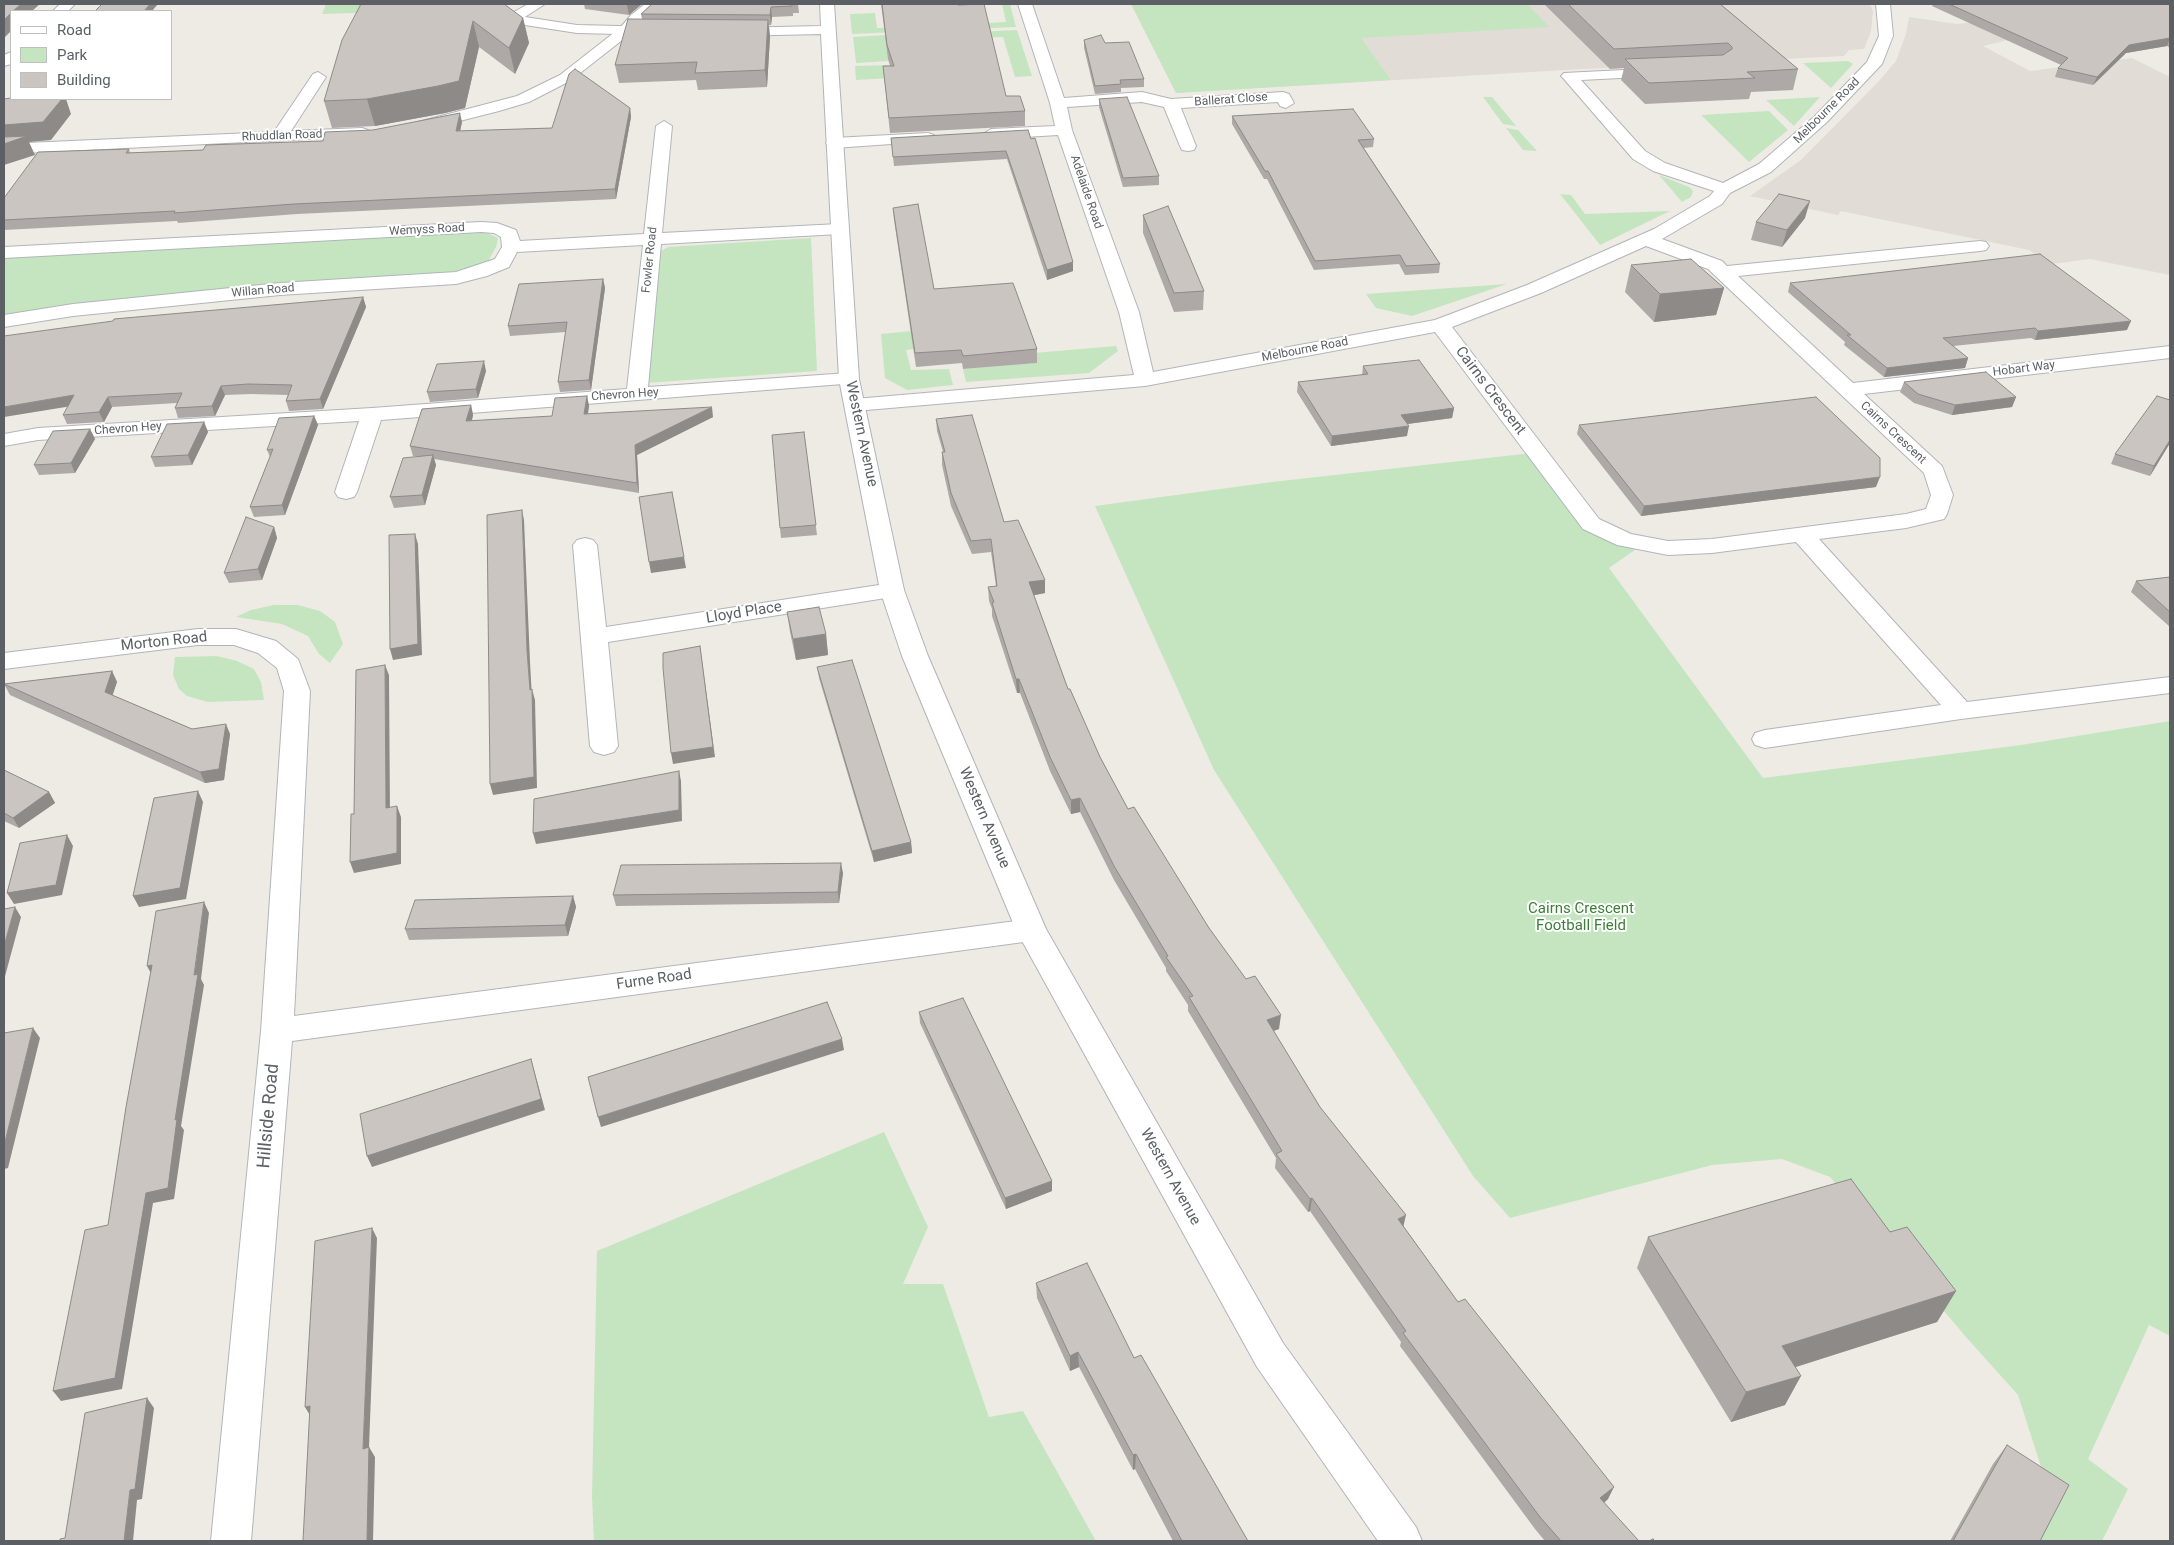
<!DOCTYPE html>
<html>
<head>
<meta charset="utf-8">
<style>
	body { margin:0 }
	#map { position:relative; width:2174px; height:1545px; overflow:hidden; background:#eeebe4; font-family:Roboto,sans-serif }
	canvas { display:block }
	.frame { position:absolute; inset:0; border:5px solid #5c6064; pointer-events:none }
	.legend { position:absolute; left:10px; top:10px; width:162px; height:90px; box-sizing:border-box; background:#fff; border:1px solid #bebfc1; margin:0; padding:6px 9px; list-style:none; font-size:15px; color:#5c6064 }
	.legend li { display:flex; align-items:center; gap:10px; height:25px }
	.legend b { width:25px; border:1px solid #bebfc1 }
</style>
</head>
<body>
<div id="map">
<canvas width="2174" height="1545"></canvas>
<div class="frame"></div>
<ul class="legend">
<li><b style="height:6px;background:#fff"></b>Road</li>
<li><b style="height:14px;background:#c5e5c1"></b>Park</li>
<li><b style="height:14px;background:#cac5c1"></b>Building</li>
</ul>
</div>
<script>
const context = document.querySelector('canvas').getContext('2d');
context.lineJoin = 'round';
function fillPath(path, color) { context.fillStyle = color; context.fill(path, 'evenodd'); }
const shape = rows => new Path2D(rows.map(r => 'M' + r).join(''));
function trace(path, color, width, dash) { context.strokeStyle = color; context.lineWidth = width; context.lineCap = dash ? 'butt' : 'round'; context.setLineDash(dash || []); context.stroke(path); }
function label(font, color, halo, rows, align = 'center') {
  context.font = font + ' Roboto,sans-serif'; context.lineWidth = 4; context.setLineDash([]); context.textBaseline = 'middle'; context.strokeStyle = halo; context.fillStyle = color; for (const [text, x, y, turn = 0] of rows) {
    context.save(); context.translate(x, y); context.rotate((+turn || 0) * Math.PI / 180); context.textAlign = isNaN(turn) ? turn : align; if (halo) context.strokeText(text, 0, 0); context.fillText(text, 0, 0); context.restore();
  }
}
const education = shape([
	[1131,4,1870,4,1873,11,1871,31,1864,49,1849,50,1844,56,1565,70,1176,93],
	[2037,15,2029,35,1983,46,2030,71,2132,58,2170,77,2170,275,2090,259,2051,264,2029,250,1841,211,1838,215,1750,196,1801,160,1880,80,1896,61,1906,34,1909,17,1957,24]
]);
const green = shape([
	[326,4,399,4,356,13,322,14],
	[1002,4,1010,4,1016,27,852,34,850,14,875,13,877,28,1006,22],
	[1131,4,1527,4,1549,27,1361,38,1391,80,1176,93],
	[1017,30,1032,76,1015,77,1003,37,976,38,975,32],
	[905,34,889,61,856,63,853,37],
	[1848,61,1853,64,1831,88,1803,63],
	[890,65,891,78,856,80,855,66],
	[1483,97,1492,97,1516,126,1503,124],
	[1820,97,1794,126,1766,100],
	[1769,111,1788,130,1749,162,1701,115],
	[1506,128,1518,130,1537,151,1523,150],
	[1659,175,1689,187,1693,191,1691,197,1682,202],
	[1560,194,1571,195,1585,214,1670,211,1600,245],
	[480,230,498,238,496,247,486,265,461,271,131,299,4,317,4,257],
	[811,238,817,371,646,383,658,253,668,247],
	[1507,284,1412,316,1376,308,1366,294],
	[942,328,946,345,906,350,911,370,949,369,953,385,907,390,885,378,881,334],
	[1116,346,1118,351,1089,373,966,382,963,369,1036,363,1034,353],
	[1532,453,1587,526,1639,547,1609,568,1763,778,2021,745,2170,721,2170,1336,2149,1325,2088,1459,2128,1489,2102,1541,2034,1541,2053,1504,2018,1395,1966,1337,1830,1177,1782,1159,1712,1165,1510,1218,1473,1176,1214,770,1095,506,1272,482],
	[274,605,298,605,320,611,335,622,343,644,330,663,319,654,308,636,282,624,236,617,251,610],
	[217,656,237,661,254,669,261,682,264,700,208,702,187,696,179,689,173,675,175,657],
	[884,1132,928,1227,903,1284,943,1284,989,1417,1023,1411,1096,1541,594,1541,592,1497,597,1251]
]);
const street = shape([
	[60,4,75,4,68,11,53,11,60,4],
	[528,4,545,4,517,22,507,22,505,19,507,16,528,4],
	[645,4,661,4,630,34,570,81,529,102,499,111,424,130,416,125,418,122,517,96,560,75,620,28,631,15,645,4],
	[1018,4,1032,4,1064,98,1142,92,1171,99,1283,92,1289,94,1294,103,1286,108,1280,106,1278,102,1181,108,1196,146,1194,150,1188,151,1182,150,1180,146,1164,107,1142,102,1067,107,1072,130,1139,312,1153,372,1435,320,1527,285,1654,229,1710,196,1714,191,1653,171,1633,159,1564,79,1561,76,1564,73,1664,68,1667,71,1659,76,1581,80,1645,151,1665,163,1723,183,1759,164,1815,116,1867,62,1879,36,1876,4,1890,4,1893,36,1882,64,1827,122,1771,172,1730,193,1722,204,1662,239,1722,261,1727,266,1980,241,1986,242,1989,246,1986,250,1980,251,1738,276,1853,383,2170,346,2170,358,1864,394,1942,466,1953,495,1947,514,1944,519,1906,528,1819,539,1967,702,2170,677,2170,693,1961,719,1765,748,1755,745,1752,739,1755,733,1765,730,1941,705,1796,542,1712,553,1668,555,1617,545,1583,529,1435,332,1145,386,855,411,848,409,844,405,848,401,855,399,1134,375,1119,312,1058,135,991,139,983,134,991,129,1055,126,1050,103,1018,4],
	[1646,246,1708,269,1924,473,1931,495,1926,509,1906,514,1712,539,1668,541,1631,534,1599,519,1452,327,1541,293,1646,246],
	[11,52,11,64,4,66,4,55,11,52],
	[318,72,326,77,291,131,362,128,368,130,370,133,368,136,4,154,4,144,274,132,313,74,318,72],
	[664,121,672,126,662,233,839,224,845,225,848,229,845,233,839,234,661,244,648,387,849,373,856,375,859,379,856,383,381,420,357,492,354,497,346,499,338,497,335,492,359,421,38,440,4,446,4,434,38,428,372,408,627,389,643,245,517,252,509,267,487,276,456,284,280,295,73,316,4,327,4,315,73,304,280,283,456,272,495,259,502,247,501,237,494,233,481,232,4,258,4,247,481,222,497,223,516,230,520,241,644,234,656,126,664,121],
	[928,133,934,135,936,138,934,141,834,148,828,146,826,143,828,140,834,138,928,133],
	[585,538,593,540,597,545,606,627,892,583,901,585,904,590,901,595,892,597,608,642,618,746,614,752,604,755,594,752,590,746,573,545,577,540,585,538],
	[198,629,236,629,276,641,298,659,310,691,294,1016,1031,919,1042,922,1046,930,1042,938,1031,941,292,1041,251,1541,211,1541,261,1031,284,691,277,668,258,653,234,645,198,645,4,669,4,653,198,629]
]);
const secondary = shape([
	[440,4,464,4,512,15,577,25,661,27,668,31,661,35,577,33,512,23,442,7,440,4],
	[820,4,834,4,859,379,904,590,928,656,1046,929,1283,1343,1416,1527,1422,1541,1378,1541,1257,1367,1016,930,902,656,880,590,839,379,821,34,731,36,724,32,731,28,821,26,820,4]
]);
const wall = shape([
	[361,4,523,18,529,43,515,74,479,47,465,108,445,113,375,126,332,128,324,101],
	[584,4,642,4,629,15,585,9],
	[652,4,798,4,799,13,793,13,793,16,772,17,771,25,769,25,770,37,767,87,698,90,696,80,619,83,615,65,642,19,641,14],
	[881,4,958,4,1006,96,1025,111,1025,126,890,133,883,66,890,66,888,59],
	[1544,4,1720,4,1798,69,1793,90,1751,92,1749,99,1645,104,1621,80,1624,68,1610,69],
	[1933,4,2170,4,2170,48,2167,46,2126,53,2093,85,2055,77,2058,68,2061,65,1932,6],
	[1084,40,1105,43,1144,79,1144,87,1121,88,1121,92,1095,94,1084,48],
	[1099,99,1159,176,1159,185,1123,187,1099,107],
	[630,108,631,117,616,199,297,214,178,223,177,221,4,230,4,198,129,149,130,153,203,150,323,141,373,130,462,122,460,131,552,128],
	[1232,116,1374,139,1373,147,1364,148,1440,264,1439,273,1405,275,1399,264,1314,270,1267,179,1264,179,1232,124],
	[1028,130,1073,271,1047,280,1007,159,894,166,891,138],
	[893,208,934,289,1037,349,1037,363,963,369,962,363,916,367,894,220],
	[1143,215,1204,291,1203,310,1174,312,1143,233],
	[1805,218,1782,247,1751,240,1756,222],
	[1631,265,1724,288,1716,315,1654,322,1625,292],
	[603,279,605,288,591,390,560,392,558,382,566,332,510,336,508,326],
	[1790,283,2127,330,2035,340,2031,338,1953,346,1968,358,1965,368,1884,377,1844,345,1845,342,1788,292],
	[363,297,366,307,323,409,289,411,286,401,288,395,251,394,225,395,215,416,178,418,175,408,177,403,112,407,104,422,67,424,63,415],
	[1363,366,1454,408,1452,418,1407,424,1407,436,1331,446,1297,392,1298,382,1362,375],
	[486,371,478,398,430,402,427,392],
	[1904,382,2016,397,2012,407,1952,415,1914,403,1900,392],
	[587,396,589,406,588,414,713,417,637,455,639,493,434,459,436,465,425,505,394,508,390,497,418,456,413,456,410,446,471,405,473,415,472,421,552,416],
	[2170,400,2170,443,2150,476,2111,464,2115,454],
	[314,416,318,425,285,515,254,517,250,507,270,457,267,450],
	[936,419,1004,522,1045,593,1034,595,1068,689,1100,757,1128,809,1209,928,1279,1029,1273,1031,1320,1107,1404,1227,1458,1302,1608,1499,1604,1503,1639,1541,1545,1541,1535,1529,1400,1346,1401,1342,1310,1211,1308,1212,1275,1168,1276,1158,1188,1011,1188,1005,1166,971,1166,968,1114,880,1080,812,1071,814,1050,771,1020,693,1017,693,992,616,992,609,989,601,988,587,996,586,991,552,972,554,951,506,942,465,942,452,943,452,937,431],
	[204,422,208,432,192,465,155,467,151,457],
	[1579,425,1876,487,1641,516,1577,434],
	[90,429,95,439,75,473,39,475,34,465],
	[804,432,817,535,781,538,780,528],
	[274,527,277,538,262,580,229,583,224,573],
	[2170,577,2170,627,2131,592,2136,581],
	[787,612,826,634,828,655,796,660,790,632],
	[817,667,911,842,912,853,874,862,819,678],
	[112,671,117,682,112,695,192,729,230,734,224,780,205,783,10,695,4,684],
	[4,770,49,792,55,803,19,828,4,821],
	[843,873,839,903,616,906,613,895],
	[573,896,576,907,568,936,409,940,405,929],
	[919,1012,1052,1181,1052,1191,1006,1209,920,1023],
	[1890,1232,1956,1291,1937,1322,1796,1367,1785,1405,1731,1422,1637,1268,1648,1237],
	[1036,1283,1134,1358,1248,1541,1173,1541,1135,1469,1133,1470,1079,1367,1070,1371,1037,1298],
	[2007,1445,2040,1541,1950,1541,1993,1464]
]);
const shadedWall = shape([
	[21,4,40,4,32,11,13,11],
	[150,4,158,4,152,11,144,11],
	[628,4,642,4,629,15,627,5],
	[771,7,772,17,771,25,770,15],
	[11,13,11,31,4,38,4,20],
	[523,18,529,43,515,74,509,48],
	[768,20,770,37,767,87,765,70],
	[473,21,479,47,465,108,445,113,375,126,367,99],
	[2170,38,2167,46,2126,53,2093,85,2097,77,2129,45],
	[62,99,66,99,71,114,51,140,29,142,35,155,4,165,4,125],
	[630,108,631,117,616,199,615,189],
	[460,113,462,122,458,141,456,131],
	[1810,201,1805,218,1782,247,1787,230],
	[1073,262,1073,271,1047,280,1047,270],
	[603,279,605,288,591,390,589,380],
	[1724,288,1716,315,1654,322,1660,294],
	[363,297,366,307,323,409,320,399],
	[2131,321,2127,330,2035,340,2038,331],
	[1968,358,1965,368,1884,377,1887,368],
	[484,361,486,371,478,398,476,389],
	[221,386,225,395,215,416,212,406],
	[74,395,78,405,4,417,4,407],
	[587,396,589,406,586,424,584,414],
	[108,397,112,407,104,422,99,412],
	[2016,397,2012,407,1952,415,1955,405],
	[471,405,473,415,469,431,466,421],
	[712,407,713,417,637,455,639,493,637,483,635,445],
	[1454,408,1452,418,1400,425,1401,415],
	[314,416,318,425,285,515,282,505],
	[204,422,208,432,192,465,188,455],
	[1409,426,1407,436,1331,446,1332,436],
	[90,429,95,439,75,473,71,463],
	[2170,440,2170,443,2150,476,2154,466],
	[433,455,436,465,425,505,422,495],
	[1880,477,1876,487,1641,516,1644,506],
	[672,492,686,568,651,573,649,562],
	[522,510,524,520,530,662,532,698,532,689,535,700,537,788,493,795,490,784,530,690,527,651],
	[274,527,277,538,262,580,258,569],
	[415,534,418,544,422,655,393,660,390,649],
	[1045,580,1045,593,1030,596,1029,582],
	[826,634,828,655,796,660,793,639],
	[700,646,715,757,673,764,671,753],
	[385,665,389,675,390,818,386,808],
	[112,671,117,682,110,703,105,692],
	[1016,679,1019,679,1020,693,1017,693],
	[226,724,230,734,224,780,205,783,200,772],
	[679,771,681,781,682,821,536,844,533,833],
	[198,791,203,802,186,899,139,907,133,896],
	[49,792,55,803,19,828,13,818],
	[1080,798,1080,812,1071,814,1071,800],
	[397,806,401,817,401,864,354,873,350,862],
	[67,835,73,846,62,895,14,904,7,893],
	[911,842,912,853,874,862,872,851],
	[841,863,843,873,839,903,838,892],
	[573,896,576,907,568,936,565,925],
	[204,902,209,913,201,979,204,985,181,1126,184,1130,174,1199,153,1203,122,1389,61,1401,53,1391,146,1193,175,1120],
	[15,907,21,917,4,980,4,946],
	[152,965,153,977,147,966],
	[1281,1015,1279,1029,1265,1034,1267,1020],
	[33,1028,40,1038,8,1168,4,1169,4,1146],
	[842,1039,844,1050,601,1127,598,1117],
	[531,1059,534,1070,545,1110,372,1167,367,1156],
	[1052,1181,1052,1191,1006,1209,1005,1198],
	[1312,1198,1310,1211,1308,1212,1310,1199],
	[1406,1215,1403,1228,1398,1219],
	[372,1228,377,1238,369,1447,375,1457,373,1541,367,1541,363,1449],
	[1956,1291,1937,1322,1767,1376,1782,1346],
	[1078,1352,1079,1367,1070,1371,1070,1356],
	[1801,1376,1785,1405,1731,1422,1746,1392],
	[147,1398,154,1408,142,1499,137,1500,133,1541,124,1541,130,1490],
	[310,1406,311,1417,305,1407],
	[1136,1454,1135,1469,1133,1470,1133,1455],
	[1614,1487,1608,1499,1594,1511,1600,1498]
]);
const building = shape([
	[4,4,21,4,13,11,11,11,11,13,4,20,4,4],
	[102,4,150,4,144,11,95,11,102,4],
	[361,4,504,4,523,18,509,48,473,21,459,81,438,86,367,99,324,101,342,40,361,4],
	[652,4,792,4,792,6,771,7,770,15,641,14,652,4],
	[882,4,958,4,958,5,984,4,1006,96,1020,96,1025,111,889,118,883,66,894,66,887,45,882,4],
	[1568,4,1720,4,1798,69,1747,72,1755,78,1649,83,1625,59,1723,55,1732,49,1732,47,1728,43,1614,49,1568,4],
	[1949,4,2170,4,2170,38,2129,45,2097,77,2058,68,2068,58,1949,4],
	[628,19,768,20,765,70,695,73,697,62,615,65,628,19],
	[1101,35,1105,43,1129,42,1144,79,1120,80,1121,84,1095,86,1084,40,1101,35],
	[575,69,630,108,615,189,294,204,174,213,175,211,4,220,4,198,38,152,129,149,126,153,203,150,206,145,323,141,325,132,373,130,460,113,456,131,552,128,569,74,575,69],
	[1127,97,1159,176,1123,178,1099,99,1127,97],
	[11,98,11,99,62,99,43,122,4,125,4,99,11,98],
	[1353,109,1374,139,1358,140,1440,264,1406,266,1400,255,1315,261,1268,171,1265,171,1232,116,1353,109],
	[1028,130,1031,139,1035,138,1073,262,1047,270,1006,151,893,157,891,138,1028,130],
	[27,136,4,144,4,137,27,136],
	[1779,194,1810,201,1787,230,1756,222,1779,194],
	[918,204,934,289,1013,283,1037,349,963,356,961,350,915,353,893,208,918,204],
	[1168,206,1204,291,1174,293,1143,215,1168,206],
	[2040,254,2131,321,2038,331,2035,328,1943,338,1968,358,1887,368,1847,335,1851,335,1790,283,2040,254],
	[1691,259,1724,288,1660,294,1631,265,1691,259],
	[603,279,589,380,558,382,567,322,508,326,519,284,603,279],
	[363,297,320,399,286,401,292,385,248,384,221,386,212,406,175,408,182,393,108,397,99,412,63,415,74,395,4,407,4,336,113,321,114,319,363,297],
	[1419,360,1454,408,1401,415,1409,426,1332,436,1298,382,1368,374,1363,366,1419,360],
	[484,361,476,389,427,392,437,364,484,361],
	[1986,372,2016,397,1955,405,1918,394,1904,382,1986,372],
	[587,396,584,414,712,407,635,445,637,483,410,446,422,409,471,405,466,421,552,416,555,398,587,396],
	[2157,396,2170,400,2170,440,2154,466,2115,454,2157,396],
	[1816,397,1880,458,1880,477,1644,506,1579,425,1816,397],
	[972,415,1004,522,1018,520,1045,580,1029,582,1068,689,1070,689,1100,757,1128,809,1134,807,1209,928,1246,979,1255,976,1281,1015,1267,1020,1320,1107,1406,1215,1398,1219,1458,1302,1465,1299,1614,1487,1600,1498,1639,1541,1561,1541,1540,1517,1403,1333,1406,1331,1312,1198,1310,1199,1276,1154,1282,1151,1189,997,1193,996,1166,957,1168,956,1114,866,1080,798,1071,800,1050,757,1019,679,1016,679,992,603,994,602,988,587,997,586,991,539,971,541,951,493,942,452,945,452,936,419,972,415],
	[314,416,282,505,250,507,273,449,267,450,279,418,314,416],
	[204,422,188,455,151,457,167,424,204,422],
	[90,429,71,463,34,465,53,431,90,429],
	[804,432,816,525,780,528,772,435,804,432],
	[433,455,422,495,390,497,403,458,433,455],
	[672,492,684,557,649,562,639,497,672,492],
	[522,510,527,651,530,690,532,689,534,777,490,784,487,515,522,510],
	[246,517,274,527,258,569,224,573,246,517],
	[415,534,418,644,390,649,389,535,415,534],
	[2170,577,2170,612,2136,581,2170,577],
	[819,607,826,634,793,639,787,612,819,607],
	[700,646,713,747,671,753,663,668,663,653,700,646],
	[852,660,911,842,872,851,817,667,852,660],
	[385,665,386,808,397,806,397,853,350,862,351,814,354,814,356,670,385,665],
	[112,671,105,692,192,729,226,724,219,769,200,772,4,684,112,671],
	[4,770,49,792,13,818,4,813,4,770],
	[679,771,679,810,533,833,534,799,679,771],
	[198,791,180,888,133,896,154,798,198,791],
	[67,835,56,885,7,893,20,843,67,835],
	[841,863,838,892,613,895,621,865,841,863],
	[573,896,565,925,405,929,415,900,573,896],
	[204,902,194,975,198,974,175,1120,177,1119,168,1188,146,1193,115,1378,53,1391,85,1230,108,1225,126,1107,152,965,147,966,156,911,204,902],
	[15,907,4,946,4,909,15,907],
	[963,998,1052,1181,1005,1198,919,1012,963,998],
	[827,1002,842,1039,598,1117,588,1077,827,1002],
	[33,1028,4,1146,4,1033,33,1028],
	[531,1059,541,1099,367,1156,360,1114,531,1059],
	[1851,1179,1890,1232,1907,1227,1956,1291,1782,1346,1801,1376,1746,1392,1648,1237,1851,1179],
	[372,1228,363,1449,369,1447,367,1541,303,1541,310,1406,305,1407,315,1241,372,1228],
	[1087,1263,1134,1358,1141,1355,1248,1541,1182,1541,1136,1454,1133,1455,1078,1352,1070,1356,1036,1283,1087,1263],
	[147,1398,135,1489,130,1490,124,1541,60,1541,60,1539,65,1538,85,1413,147,1398],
	[2007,1445,2069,1485,2040,1541,1953,1541,2007,1445],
	[1653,1539,1655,1541,1649,1541,1653,1539]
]);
const farStreetnames = [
	["Ballerat Close",1231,100,-4],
	["Melbourne Road",1827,111,-45],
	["Rhuddlan Road",282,136,-2],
	["Adelaide Road",1086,192,71],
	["Wemyss Road",427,230,-3],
	["Fowler Road",650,260,-84],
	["Willan Road",263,291,-5],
	["Melbourne Road",1305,350,-11],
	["Hobart Way",2024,369,-7],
	["Chevron Hey",625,395,-4],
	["Chevron Hey",128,429,-4],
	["Cairns Crescent",1893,433,43]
];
const streetNames = [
	["Cairns Crescent",1490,391,53],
	["Western Avenue",861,434,78],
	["Lloyd Place",744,613,-9],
	["Morton Road",164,642,-6],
	["Western Avenue",984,818,67],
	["Furne Road",654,980,-8],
	["Western Avenue",1170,1177,61]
];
const parkNames = [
	["Cairns Crescent",1581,909],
	["Football Field",1581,926]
];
const nearStreetnames = [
	["Hillside Road",269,1116,-85]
];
fillPath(education, '#e1dcd5');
fillPath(green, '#c5e5c1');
trace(street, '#b1b5b9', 2);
trace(secondary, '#b0b4b9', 2);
fillPath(street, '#fff');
fillPath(secondary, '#fff');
fillPath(wall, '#aea9a6');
fillPath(shadedWall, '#8d8a87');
fillPath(building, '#cac5c1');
trace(building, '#8d8a87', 1);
label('12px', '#5c6064', '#fff', farStreetnames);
label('15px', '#5c6064', '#fff', streetNames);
label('15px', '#3b8037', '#fff', parkNames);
label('18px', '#5c6064', '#fff', nearStreetnames);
</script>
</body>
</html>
